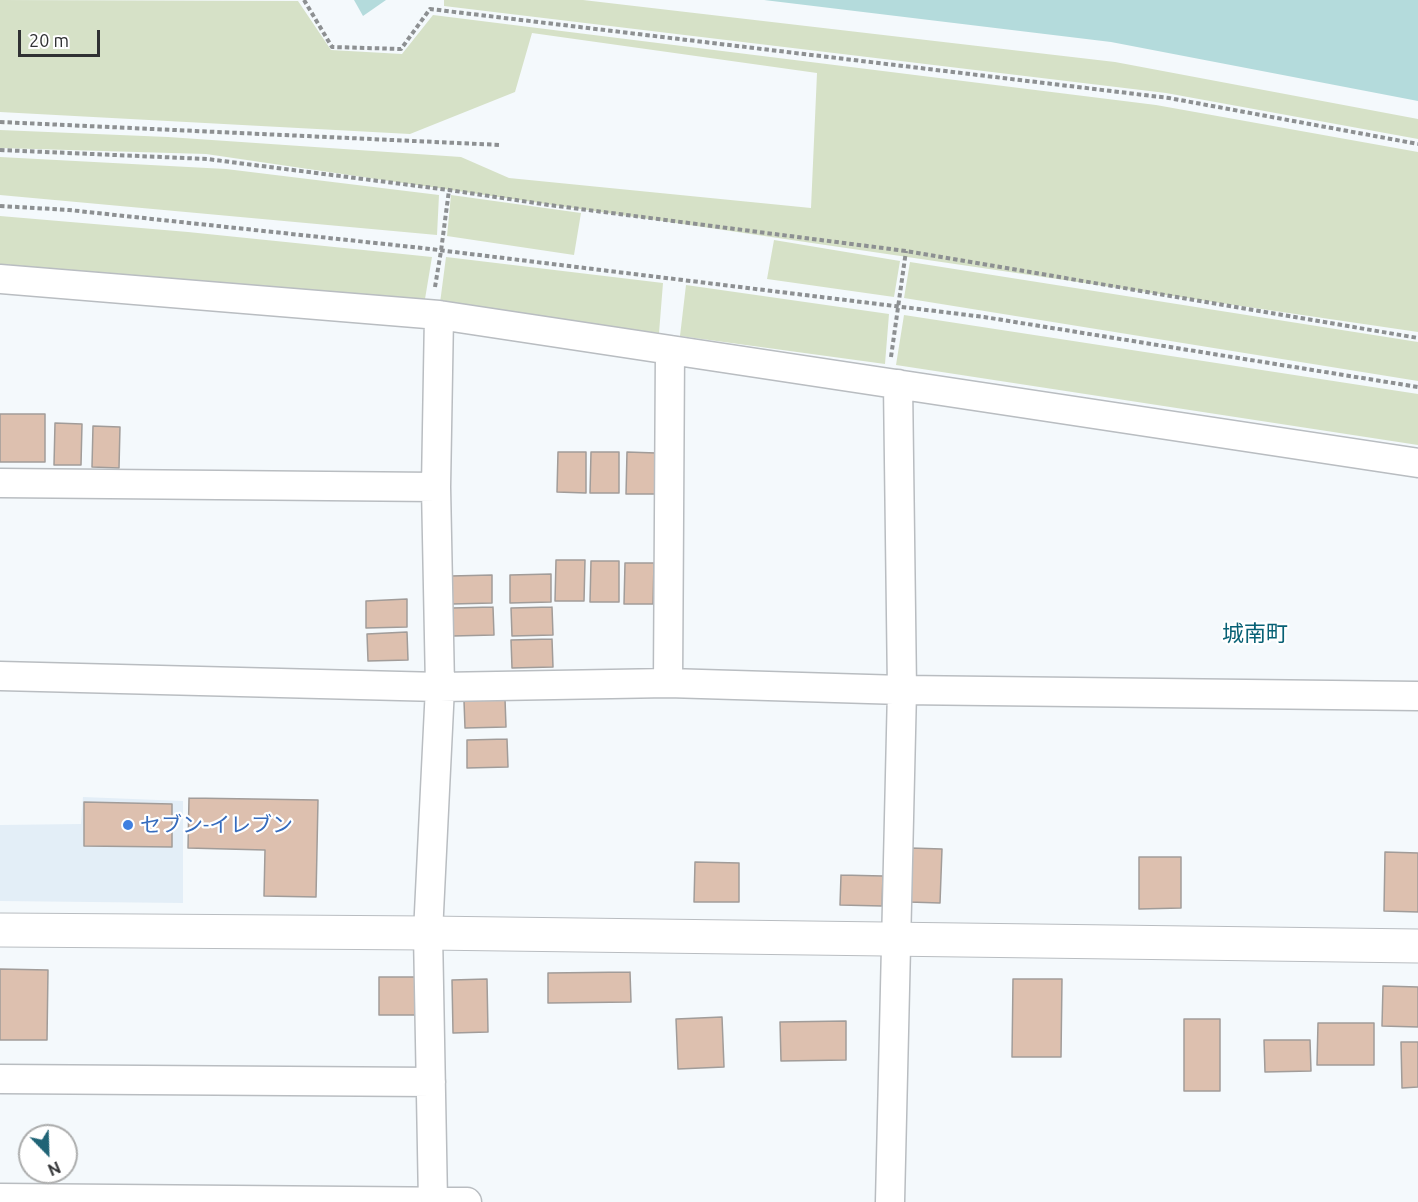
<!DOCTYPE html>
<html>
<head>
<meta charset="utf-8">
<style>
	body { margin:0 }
	#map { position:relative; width:1418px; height:1202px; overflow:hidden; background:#f4f9fc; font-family:Ubuntu,sans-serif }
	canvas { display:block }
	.north { position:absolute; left:18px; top:1124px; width:60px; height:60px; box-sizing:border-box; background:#fff; border:2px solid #acadad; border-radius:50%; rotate:157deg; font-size:16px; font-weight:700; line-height:24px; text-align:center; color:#303133 }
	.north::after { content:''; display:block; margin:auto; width:21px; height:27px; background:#206476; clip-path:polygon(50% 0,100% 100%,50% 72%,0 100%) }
	.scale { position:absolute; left:18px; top:30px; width:82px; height:27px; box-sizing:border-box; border:3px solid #303133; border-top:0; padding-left:8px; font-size:18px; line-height:21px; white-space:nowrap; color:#303133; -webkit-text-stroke:4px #fff; paint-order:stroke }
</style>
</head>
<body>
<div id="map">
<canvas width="1418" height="1202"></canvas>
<div class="north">N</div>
<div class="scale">20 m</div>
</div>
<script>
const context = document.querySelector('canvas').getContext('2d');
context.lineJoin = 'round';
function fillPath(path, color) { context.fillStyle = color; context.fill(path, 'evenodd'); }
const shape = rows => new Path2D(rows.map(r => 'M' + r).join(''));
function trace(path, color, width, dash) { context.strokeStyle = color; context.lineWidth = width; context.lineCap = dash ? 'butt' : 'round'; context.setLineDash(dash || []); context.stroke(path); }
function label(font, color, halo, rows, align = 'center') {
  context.font = font + ' Ubuntu,"Noto Sans JP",sans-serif'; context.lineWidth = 4.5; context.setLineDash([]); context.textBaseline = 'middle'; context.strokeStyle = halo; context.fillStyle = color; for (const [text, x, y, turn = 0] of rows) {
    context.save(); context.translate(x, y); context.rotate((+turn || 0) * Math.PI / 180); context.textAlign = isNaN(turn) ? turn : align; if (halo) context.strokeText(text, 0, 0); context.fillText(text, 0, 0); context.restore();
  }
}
const built = shape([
	[83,797,183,801,183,903,0,901,0,825,81,824]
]);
const green = shape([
	[0,0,298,1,331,50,402,54,433,15,1156,105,1418,152,1418,332,206,154,0,148,0,130,168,137,461,157,509,178,811,208,817,73,532,33,515,92,410,134,0,112],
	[444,0,583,0,1115,62,1418,119,1418,139,1166,93,444,6],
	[0,157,226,169,439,195,437,235,0,195],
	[451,195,581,213,574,255,447,236],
	[0,216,188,232,432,257,425,299,0,264],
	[774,240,900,261,894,297,767,279],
	[446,257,663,283,659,333,440,303],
	[910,262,1418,342,1418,381,904,298],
	[686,285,889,314,885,364,680,336],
	[904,315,1418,394,1418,445,896,365]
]);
const water = shape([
	[354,0,386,0,363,16],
	[764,0,1418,0,1418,101,1111,42]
]);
const building = shape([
	[0,414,45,414,45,462,0,462,0,414],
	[55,423,82,424,81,465,54,465,55,423],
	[93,426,120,427,119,468,92,467,93,426],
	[558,452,586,452,586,493,557,492,558,452],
	[591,452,619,452,619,493,590,493,591,452],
	[627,452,656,453,655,494,626,494,627,452],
	[556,560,585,560,584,601,555,601,556,560],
	[591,561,619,561,619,602,590,602,591,561],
	[625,563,654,563,653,604,624,604,625,563],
	[551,574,551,602,510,603,510,575,551,574],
	[492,575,492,603,452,604,451,576,492,575],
	[407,599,407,627,366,628,366,601,407,599],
	[493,607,494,635,453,636,452,608,493,607],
	[552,607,553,635,512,636,511,608,552,607],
	[407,632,408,660,368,661,367,634,407,632],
	[552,639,553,667,512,668,511,640,552,639],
	[505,699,506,727,465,728,464,701,505,699],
	[507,739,508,767,467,768,467,740,507,739],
	[189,798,318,800,316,897,264,896,265,850,188,848,189,798],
	[84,802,172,804,172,847,84,846,84,802],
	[910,848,942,849,940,903,909,902,910,848],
	[1385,852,1418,853,1418,912,1384,911,1385,852],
	[1139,857,1181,857,1181,908,1139,909,1139,857],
	[695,862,739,863,739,902,694,902,695,862],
	[841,875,883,876,882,906,840,905,841,875],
	[0,969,48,970,47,1040,0,1040,0,969],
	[630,972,631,1002,548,1003,548,973,630,972],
	[379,977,416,977,416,1015,379,1015,379,977],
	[487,979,488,1032,453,1033,452,980,487,979],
	[1013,979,1062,979,1061,1057,1012,1057,1013,979],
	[1383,986,1418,987,1418,1027,1382,1026,1383,986],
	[722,1017,724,1067,678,1069,676,1019,722,1017],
	[1184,1019,1220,1019,1220,1091,1184,1091,1184,1019],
	[846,1021,846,1060,781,1061,780,1022,846,1021],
	[1318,1023,1374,1023,1374,1065,1317,1065,1318,1023],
	[1264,1040,1310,1040,1311,1071,1265,1072,1264,1040],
	[1401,1042,1418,1042,1418,1087,1402,1088,1401,1042]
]);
const path = shape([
	[304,0,332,47,401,49,430,9,1169,98,1418,144],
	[0,122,501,145],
	[0,150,207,159,449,190,549,205,906,251,1418,338],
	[0,206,69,210,422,248,984,317,1418,387],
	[435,287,441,251,449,190],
	[891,357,906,251]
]);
const minor = shape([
	[0,279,439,315,1418,463],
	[0,483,436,487],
	[0,676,440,687,668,683,902,690,1418,696],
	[668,683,670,350],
	[0,1079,431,1082],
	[0,1198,467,1202],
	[433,1202,428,933,440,687,436,487,439,315],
	[890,1202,902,690,898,384]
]);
const tertiary = shape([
	[0,930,428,933,1418,946]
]);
const markers = [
	[128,825,6,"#3f7fe0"]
];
const shopNames = [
	["セブン-イレブン",140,825]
];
const neighbourhoodNames = [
	["城南町",1255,634]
];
fillPath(built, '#e3eef7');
fillPath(green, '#d6e1c7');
fillPath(water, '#b4dbdc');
fillPath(building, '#ddc0af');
trace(building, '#a19c99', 1.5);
trace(minor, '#b9bdc1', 31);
trace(tertiary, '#b9bdc1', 35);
trace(path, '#8d9092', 4, [4.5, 3]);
trace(minor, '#fff', 28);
trace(tertiary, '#fff', 33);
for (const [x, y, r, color] of markers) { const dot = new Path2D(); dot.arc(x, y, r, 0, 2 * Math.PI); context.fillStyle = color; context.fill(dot); trace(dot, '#fff', 2); }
label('21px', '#366cbe', '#fff', shopNames, 'left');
label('22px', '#086175', '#fff', neighbourhoodNames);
</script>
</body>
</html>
